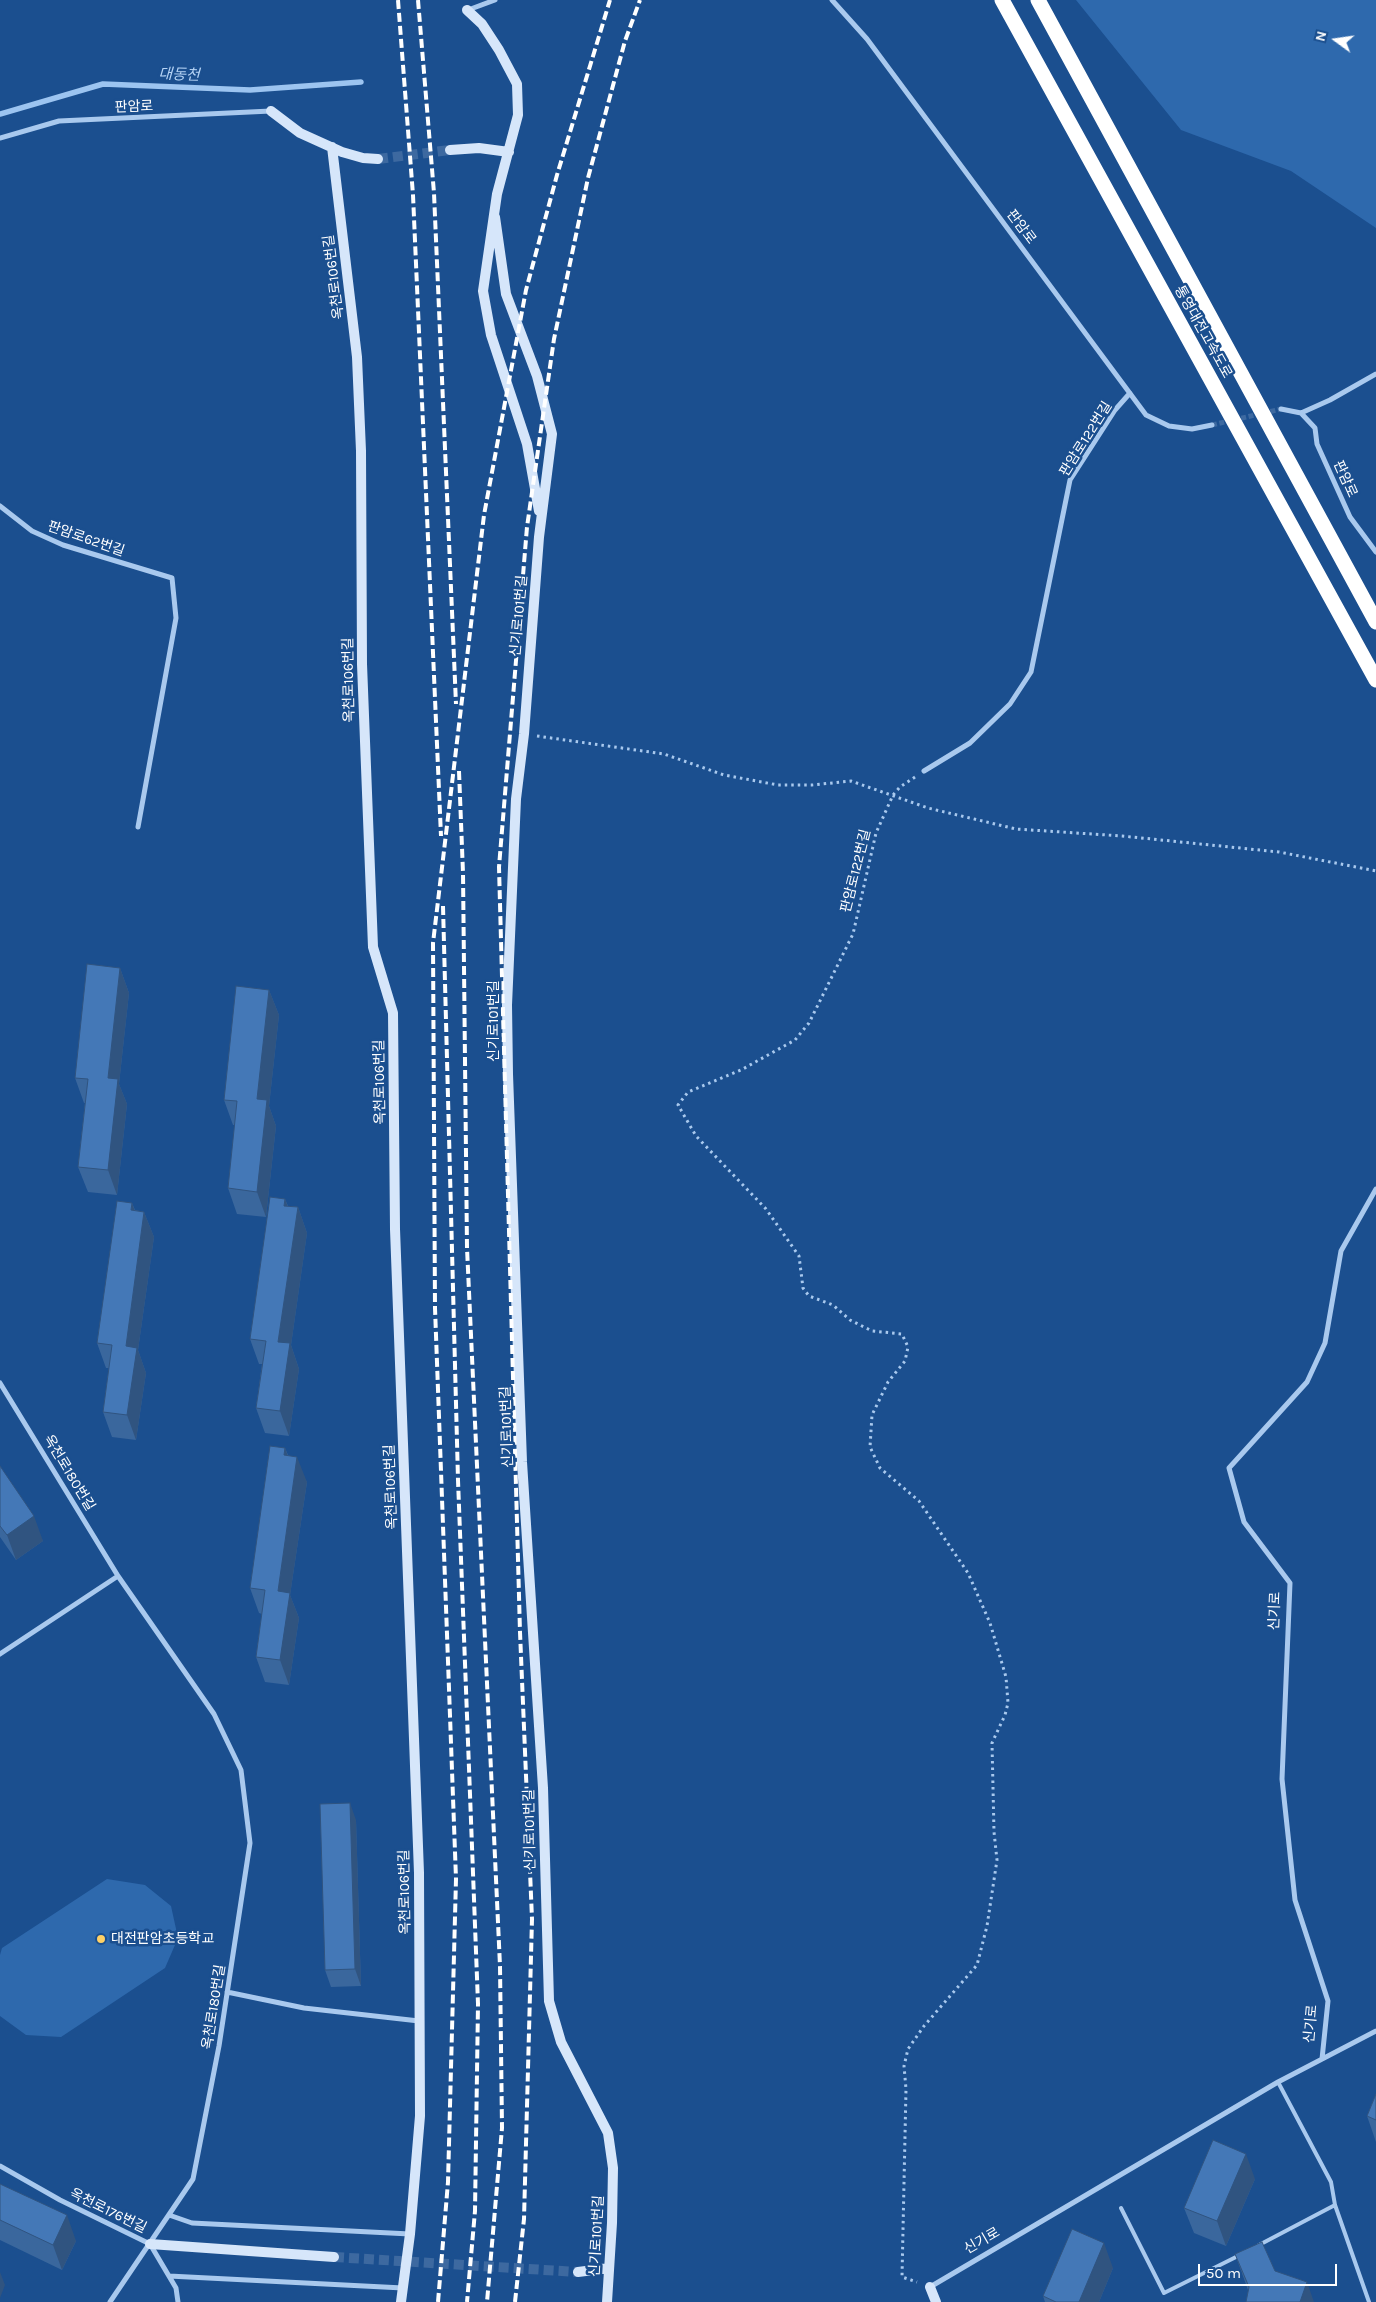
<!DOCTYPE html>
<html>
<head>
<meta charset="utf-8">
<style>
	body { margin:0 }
	#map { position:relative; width:1376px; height:2302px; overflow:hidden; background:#1b4f8f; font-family:Karla,sans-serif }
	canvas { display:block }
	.north { position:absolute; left:1311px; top:15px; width:50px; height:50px; -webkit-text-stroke:4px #1b4f8f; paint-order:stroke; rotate:284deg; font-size:14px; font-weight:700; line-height:20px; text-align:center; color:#fff }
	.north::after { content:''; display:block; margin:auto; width:18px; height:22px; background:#fff; clip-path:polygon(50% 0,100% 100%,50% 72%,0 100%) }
	.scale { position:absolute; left:1198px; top:2264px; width:139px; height:22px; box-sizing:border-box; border:2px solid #fff; border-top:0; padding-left:6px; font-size:15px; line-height:18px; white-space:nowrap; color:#fff; -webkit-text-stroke:4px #1b4f8f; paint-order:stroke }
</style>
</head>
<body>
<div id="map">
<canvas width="1376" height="2302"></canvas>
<div class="north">N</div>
<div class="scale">50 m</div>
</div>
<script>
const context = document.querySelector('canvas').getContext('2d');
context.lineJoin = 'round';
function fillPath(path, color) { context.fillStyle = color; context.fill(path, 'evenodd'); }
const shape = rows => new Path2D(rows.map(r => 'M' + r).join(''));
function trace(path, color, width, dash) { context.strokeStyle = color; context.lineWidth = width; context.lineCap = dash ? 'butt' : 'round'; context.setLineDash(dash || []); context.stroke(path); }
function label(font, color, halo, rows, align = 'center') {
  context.font = font + ' Karla,"Noto Sans KR",sans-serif'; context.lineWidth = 5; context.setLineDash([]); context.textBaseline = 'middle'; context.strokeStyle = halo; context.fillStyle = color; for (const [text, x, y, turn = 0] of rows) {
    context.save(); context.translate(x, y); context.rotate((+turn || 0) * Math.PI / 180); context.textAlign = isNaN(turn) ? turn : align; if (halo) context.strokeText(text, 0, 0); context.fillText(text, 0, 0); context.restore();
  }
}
const green = shape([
	[1076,0,1376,0,1376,228,1291,171,1181,130],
	[107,1879,145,1885,171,1906,178,1938,165,1968,61,2037,26,2035,0,2016,0,1955,2,1948]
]);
const stream = shape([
	[0,114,103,84,250,90,361,82]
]);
const streetTunnel = shape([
	[1212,425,1281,409]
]);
const secondaryTunnel = shape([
	[378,159,450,150],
	[334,2257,578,2272]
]);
const path = shape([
	[537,736,664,754,724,775,778,785,812,785,851,781,928,808,1016,829,1122,836,1279,852,1376,871],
	[915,777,900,787,893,795,876,833,853,934,809,1023,795,1040,741,1070,688,1092,678,1105,696,1136,766,1209,799,1256,803,1288,809,1296,833,1305,850,1320,872,1331,902,1334,908,1347,905,1361,888,1382,872,1415,870,1447,880,1468,919,1501,968,1573,990,1623,1006,1677,1008,1703,1005,1715,992,1743,994,1832,997,1860,987,1926,977,1965,924,2026,908,2049,904,2066,906,2089,902,2277,917,2282]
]);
const lane = shape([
	[1278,2082,1331,2182,1335,2205,1369,2302],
	[1121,2208,1164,2293,1240,2255],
	[1259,2245,1335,2205]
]);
const street = shape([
	[832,0,867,39,1146,415,1169,426,1192,429,1212,425],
	[468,10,495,0],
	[0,138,59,121,271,111],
	[1281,409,1301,413,1330,400,1376,374],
	[1301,413,1315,428,1317,444,1350,517,1376,552],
	[0,506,32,531,63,545,172,578,176,618,138,827],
	[924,771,970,743,1010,704,1031,672,1070,480,1115,410,1130,393],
	[0,1383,118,1576,214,1714,241,1770,250,1843,219,2046,193,2179,110,2302],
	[0,1654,118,1576],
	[227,1992,304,2008,419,2021],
	[1322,2059,1328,2001,1295,1900,1282,1779,1290,1583,1244,1522,1229,1468,1307,1382,1325,1343,1341,1251,1376,1189],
	[0,2166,60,2200,150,2244,176,2288,178,2302],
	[169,2215,192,2223,410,2234],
	[169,2276,403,2288],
	[930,2287,1278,2082,1376,2031]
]);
const secondary = shape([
	[467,10,482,24,499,50,517,84,518,115,497,194,483,291,491,335,527,444,539,511],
	[271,111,300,133,342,152,363,158,378,159],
	[332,147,357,357,361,451,362,664,373,947,393,1013,395,1229,419,1873,420,2116,410,2234,401,2302],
	[450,150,479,148,509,152],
	[495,217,506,294,537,376,552,434,539,537,524,734,516,799,507,1005,508,1074,522,1462,543,1788,549,2001,561,2042,608,2133,613,2168,612,2223,607,2302],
	[150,2244,334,2257],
	[578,2272,609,2268],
	[930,2287,936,2302]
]);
const highway = shape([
	[1002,0,1376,680],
	[1038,0,1376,622]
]);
const rail = shape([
	[398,0,413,195,441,836],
	[418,0,434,193,456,704],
	[459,771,463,873,467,1248,500,1966,502,2128,487,2302],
	[443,906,458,1480,478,2004,475,2211,467,2302],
	[438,2302,448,2182,456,1879,435,1308,433,943,484,515,526,290,557,175,610,0],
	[515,2302,524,2219,532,1919,520,1632,499,867,527,527,554,339,588,178,625,41,640,0]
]);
const wall = shape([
	[120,968,129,993,119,1084,127,1104,117,1195,88,1192,78,1167,85,1103,84,1103,75,1078],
	[269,990,279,1015,269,1106,276,1126,266,1217,237,1214,228,1188,235,1125,233,1125,224,1100],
	[285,1199,288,1206,298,1207,307,1233,291,1345,299,1369,289,1436,265,1433,256,1408,262,1364,259,1364,250,1339],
	[132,1203,135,1210,144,1212,154,1237,138,1350,146,1373,136,1440,112,1437,103,1412,109,1368,106,1368,97,1343],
	[285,1448,288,1455,307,1482,290,1595,299,1618,289,1685,265,1682,256,1657,262,1614,259,1613,250,1588],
	[0,1466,43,1541,16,1560,0,1537],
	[356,1820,361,1986,331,1987,325,1970],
	[1376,2094,1376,2142,1367,2116],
	[1255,2179,1226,2246,1194,2233,1184,2208],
	[0,2184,76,2241,62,2270,0,2240],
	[1235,2254,1275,2271,1248,2290],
	[1113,2268,1099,2302,1045,2302,1043,2296]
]);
const shadedWall = shape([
	[120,968,129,993,119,1084,127,1104,117,1195,108,1170,108,1078],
	[269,990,279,1015,269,1106,276,1126,266,1217,257,1192,257,1099],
	[285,1199,294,1224,284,1206],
	[132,1203,141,1228,131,1210],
	[298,1207,307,1233,291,1345,299,1369,289,1436,280,1411,278,1342],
	[144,1212,154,1237,138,1350,146,1373,136,1440,127,1415,126,1346],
	[285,1448,294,1473,284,1455],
	[297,1457,307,1482,290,1595,299,1618,289,1685,280,1660,278,1591],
	[34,1516,43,1541,16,1560,7,1535],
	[350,1803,356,1820,361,1986,355,1969],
	[1246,2154,1255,2179,1226,2246,1217,2221],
	[67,2215,76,2241,62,2270,53,2245],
	[1104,2243,1113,2268,1099,2302,1079,2302],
	[0,2272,5,2285,0,2298],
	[1307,2282,1314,2302,1300,2302]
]);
const building = shape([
	[87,964,120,968,108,1078,118,1079,108,1170,78,1167,88,1079,75,1078,87,964],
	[236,986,269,990,257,1099,267,1100,257,1192,228,1188,237,1101,224,1100,236,986],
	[270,1197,285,1199,284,1206,298,1207,278,1342,290,1343,280,1411,256,1408,266,1341,250,1339,270,1197],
	[117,1201,132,1203,131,1210,144,1212,126,1346,137,1348,127,1415,103,1412,112,1345,97,1343,117,1201],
	[270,1446,285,1448,284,1455,297,1457,278,1591,290,1593,280,1660,256,1657,265,1590,250,1588,270,1446],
	[0,1466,34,1516,7,1535,0,1526,0,1466],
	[350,1803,355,1969,325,1970,320,1804,350,1803],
	[1376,2094,1376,2120,1367,2116,1376,2094],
	[1213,2140,1246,2154,1217,2221,1184,2208,1213,2140],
	[0,2184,67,2215,53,2245,0,2220,0,2184],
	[1072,2229,1104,2243,1079,2302,1056,2302,1043,2296,1072,2229],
	[1262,2242,1275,2271,1307,2282,1300,2302,1246,2302,1249,2287,1235,2254,1262,2242]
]);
const markers = [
	[101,1939,5,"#ffd166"]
];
const streetNames = [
	["판암로",134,107,-2],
	["판암로",1021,227,53],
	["옥천로106번길",334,277,-97],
	["통영대전고속도로",1203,332,61],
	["판암로122번길",1086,439,-58],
	["판암로",1345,479,66],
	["판암로62번길",86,539,19],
	["신기로101번길",519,616,-85],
	["옥천로106번길",349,680,-91],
	["판암로122번길",856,871,-76],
	["신기로101번길",494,1021,-90],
	["옥천로106번길",380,1082,-91],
	["신기로101번길",507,1427,-92],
	["옥천로180번길",69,1473,59],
	["옥천로106번길",391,1487,-92],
	["신기로",1275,1611,-88],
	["신기로101번길",530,1830,-91],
	["옥천로106번길",405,1892,-91],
	["옥천로180번길",214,2007,-81],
	["신기로",1311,2024,-85],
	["옥천로176번길",108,2211,26],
	["신기로101번길",597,2236,-87],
	["신기로",982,2241,-30]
];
const poiNames = [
	["대전판암초등학교",111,1939]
];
const waterNames = [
	["대동천",179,75,2]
];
fillPath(green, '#2e69ad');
trace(stream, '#9cc4f0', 5.5);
trace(streetTunnel, '#3d69a0', 5, [5, 2.5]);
trace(secondaryTunnel, '#3d69a0', 10, [10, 5]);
trace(path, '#a9c9ee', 3, [2.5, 4]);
trace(lane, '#a9c9ee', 4);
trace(street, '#a9c9ee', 5);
trace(secondary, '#d6e6fa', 10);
trace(highway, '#fff', 15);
trace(rail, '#fff', 4, [9, 4]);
fillPath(wall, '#3a679d');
fillPath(shadedWall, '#305480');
fillPath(building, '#4478b7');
trace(building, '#305480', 1);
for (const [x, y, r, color] of markers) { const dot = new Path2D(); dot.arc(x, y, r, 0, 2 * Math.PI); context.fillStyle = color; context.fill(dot); trace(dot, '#1b4f8f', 2); }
label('14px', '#fff', '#1b4f8f', streetNames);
label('14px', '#fff', '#1b4f8f', poiNames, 'left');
label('italic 15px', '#b5d3f5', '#1b4f8f', waterNames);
</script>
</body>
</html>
